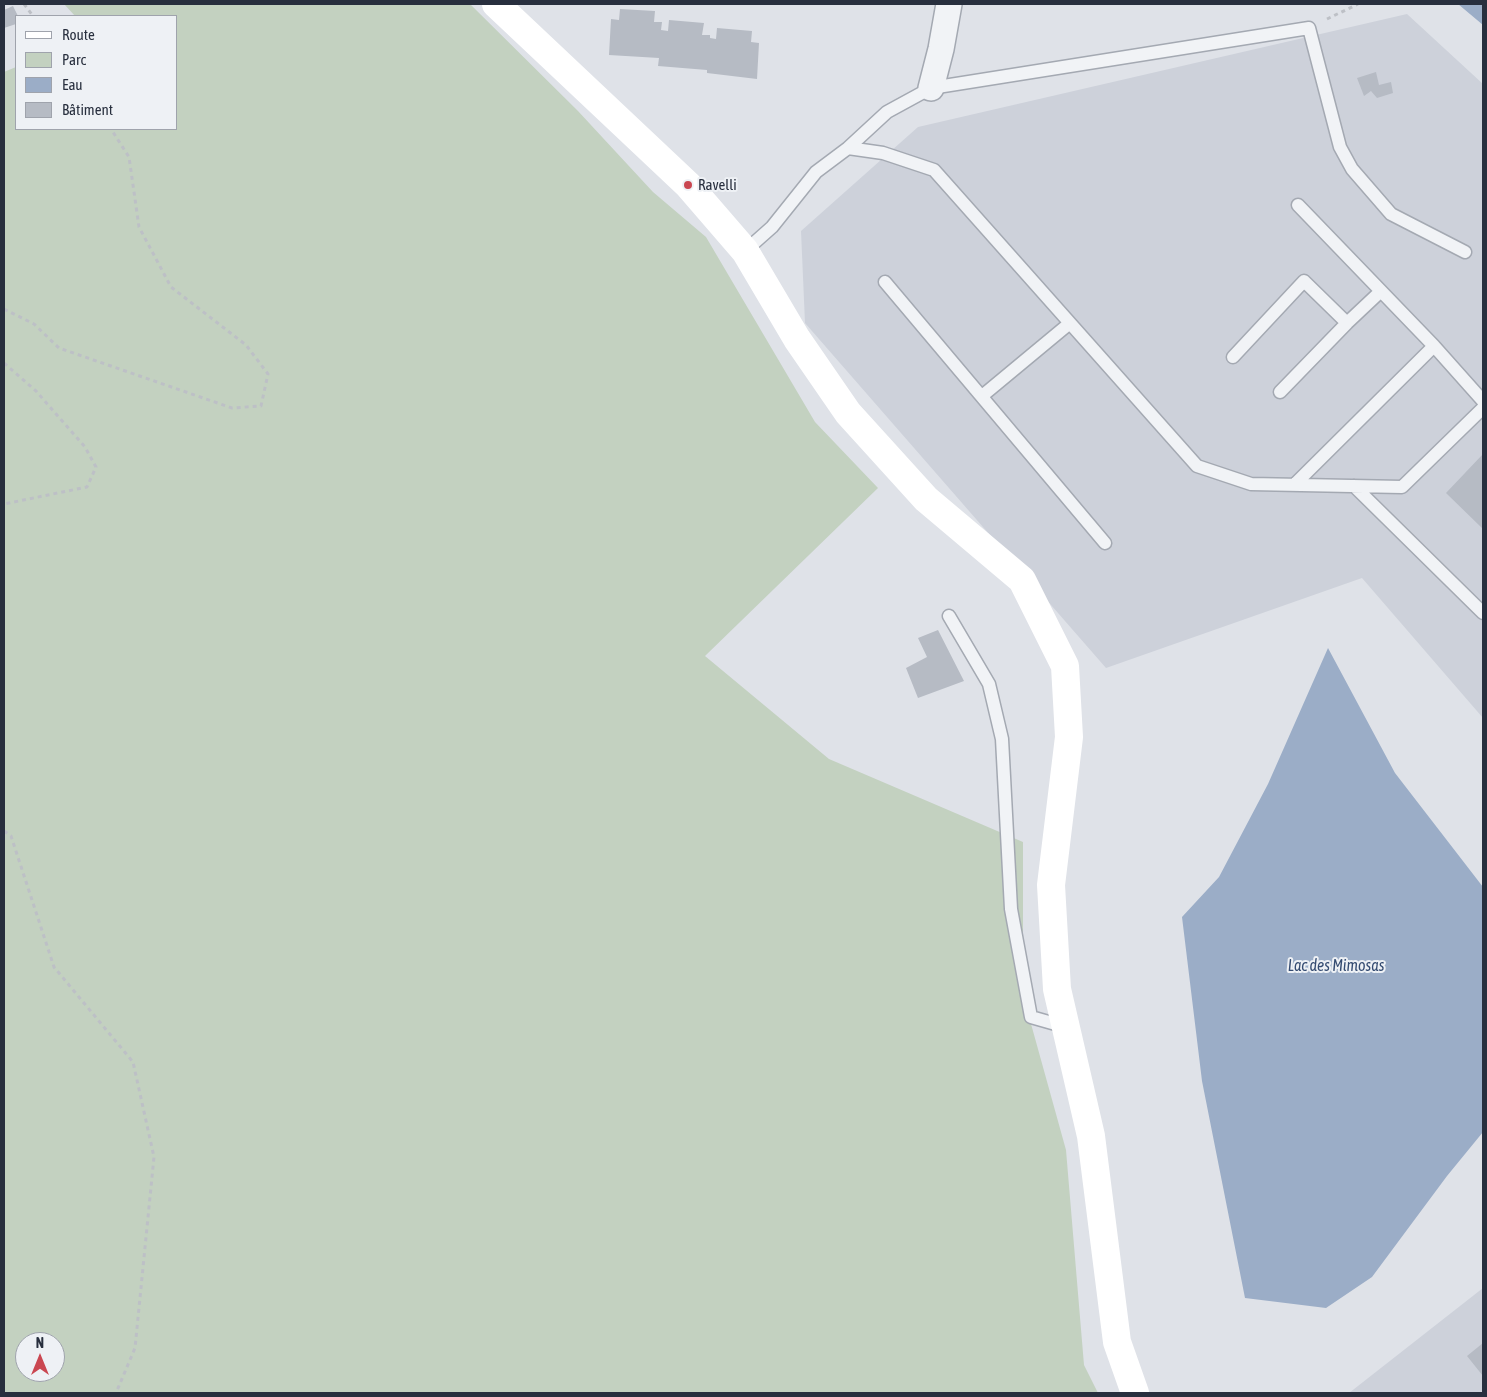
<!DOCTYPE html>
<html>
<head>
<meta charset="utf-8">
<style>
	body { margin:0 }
	#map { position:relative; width:1487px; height:1397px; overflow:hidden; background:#dfe2e8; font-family:"Asap Condensed",sans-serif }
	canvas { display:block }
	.frame { position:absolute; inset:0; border:5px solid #282f3e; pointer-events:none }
	.legend { position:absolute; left:15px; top:15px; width:162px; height:115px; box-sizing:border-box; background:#eef1f5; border:1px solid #9fa3ac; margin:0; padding:6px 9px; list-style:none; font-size:15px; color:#282f3e }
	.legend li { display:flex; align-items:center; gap:10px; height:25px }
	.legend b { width:25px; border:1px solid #9fa3ac }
	.north { position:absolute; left:15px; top:1332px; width:50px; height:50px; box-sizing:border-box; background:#eef1f5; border:1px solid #9fa3ac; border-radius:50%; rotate:0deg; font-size:14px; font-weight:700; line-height:20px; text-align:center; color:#282f3e }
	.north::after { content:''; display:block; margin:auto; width:18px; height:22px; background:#ca4751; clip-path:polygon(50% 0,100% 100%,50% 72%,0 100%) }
</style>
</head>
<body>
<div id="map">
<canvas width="1487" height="1397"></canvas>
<div class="frame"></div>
<ul class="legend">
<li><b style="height:6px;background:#fff"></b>Route</li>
<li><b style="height:14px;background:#c3d1c0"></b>Parc</li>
<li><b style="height:14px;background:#9badc7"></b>Eau</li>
<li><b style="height:14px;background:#b6bbc4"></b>Bâtiment</li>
</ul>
<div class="north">N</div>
</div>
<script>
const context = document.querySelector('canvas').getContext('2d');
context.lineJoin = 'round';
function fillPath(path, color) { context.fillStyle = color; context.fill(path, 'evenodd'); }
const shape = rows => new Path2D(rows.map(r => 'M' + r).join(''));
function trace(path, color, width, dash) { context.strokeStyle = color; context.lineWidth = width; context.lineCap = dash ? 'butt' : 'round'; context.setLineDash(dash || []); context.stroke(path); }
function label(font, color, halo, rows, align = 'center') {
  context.font = font + ' "Asap Condensed",sans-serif'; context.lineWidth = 4; context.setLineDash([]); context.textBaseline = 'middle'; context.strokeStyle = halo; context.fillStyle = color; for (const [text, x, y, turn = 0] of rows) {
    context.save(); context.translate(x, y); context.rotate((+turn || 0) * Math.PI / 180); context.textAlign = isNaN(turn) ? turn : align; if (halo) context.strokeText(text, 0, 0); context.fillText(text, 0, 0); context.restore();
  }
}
const built = shape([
	[1407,14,1483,84,1483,718,1362,578,1106,668,805,323,801,231,918,127],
	[1483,1288,1483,1393,1349,1393]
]);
const green = shape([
	[64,4,470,4,578,111,653,192,706,237,815,422,878,488,705,656,829,759,1023,842,1023,995,1066,1150,1084,1365,1098,1393,4,1393,4,72,16,67,16,129,176,129,176,16,75,16],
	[25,1342,55,1342,55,1372,25,1372]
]);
const water = shape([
	[1458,4,1483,4,1483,25],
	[1328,648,1395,773,1483,887,1483,1132,1447,1176,1372,1277,1326,1308,1245,1298,1202,1081,1182,917,1219,877,1268,784]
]);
const building = shape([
	[13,6,18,16,16,24,4,28,4,10],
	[620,9,655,11,654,22,662,22,661,30,668,31,669,20,704,23,702,35,710,35,710,38,716,39,717,28,752,31,751,42,759,43,757,79,707,73,707,70,658,66,659,58,609,55,611,19,619,20],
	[1376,72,1379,85,1391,82,1393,93,1377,98,1371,91,1364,96,1357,78],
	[1483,454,1483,529,1446,493],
	[938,630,964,681,918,698,906,668,927,657,918,638],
	[1483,1343,1483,1376,1467,1356]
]);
const path = shape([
	[24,4,33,16],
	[1327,19,1358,4],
	[4,309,34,324,59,348,232,408,261,406,268,374,246,345,171,287,139,227,129,157,111,129],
	[4,363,36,391,85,447,96,467,87,487,4,504],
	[4,831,11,836,54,967,133,1062,154,1157,135,1348,116,1393]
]);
const service = shape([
	[848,148,883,153,934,170,1197,466,1251,484,1402,487,1483,408],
	[745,251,772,227,816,172,848,148,887,112,931,88,1309,28,1340,147,1352,169,1391,214,1465,252],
	[885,282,1105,543],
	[1434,346,1483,401],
	[1233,357,1304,281,1347,323,1381,291],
	[1280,392,1347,323],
	[982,396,1070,323],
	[1294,485,1434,346,1298,205],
	[1354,486,1483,613],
	[949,616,989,684,1002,739,1011,909,1031,1017,1066,1027]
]);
const minor = shape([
	[931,88,941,49,949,4]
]);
const secondary = shape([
	[496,4,688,185,745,251,797,339,848,413,926,499,1022,580,1065,666,1069,737,1051,885,1057,989,1091,1136,1117,1342,1135,1393]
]);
const markers = [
	[688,185,5,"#ca4751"]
];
const poiNames = [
	["Ravelli",698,185]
];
const waterNames = [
	["Lac des Mimosas",1336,966]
];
fillPath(built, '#cdd1da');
fillPath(green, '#c3d1c0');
fillPath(water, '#9badc7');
fillPath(building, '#b6bbc4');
trace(service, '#a4a9b2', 15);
trace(minor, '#a4a9b2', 28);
trace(path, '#bdc0c6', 3, [4, 4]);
trace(service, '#f1f3f6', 12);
trace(minor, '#f1f3f6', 25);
trace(secondary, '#fff', 28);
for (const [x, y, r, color] of markers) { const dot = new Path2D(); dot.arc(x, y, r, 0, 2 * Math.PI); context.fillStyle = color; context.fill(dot); trace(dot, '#eef1f5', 2); }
label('15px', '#282f3e', '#eef1f5', poiNames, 'left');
label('italic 16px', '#344b71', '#eef1f5', waterNames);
</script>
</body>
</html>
